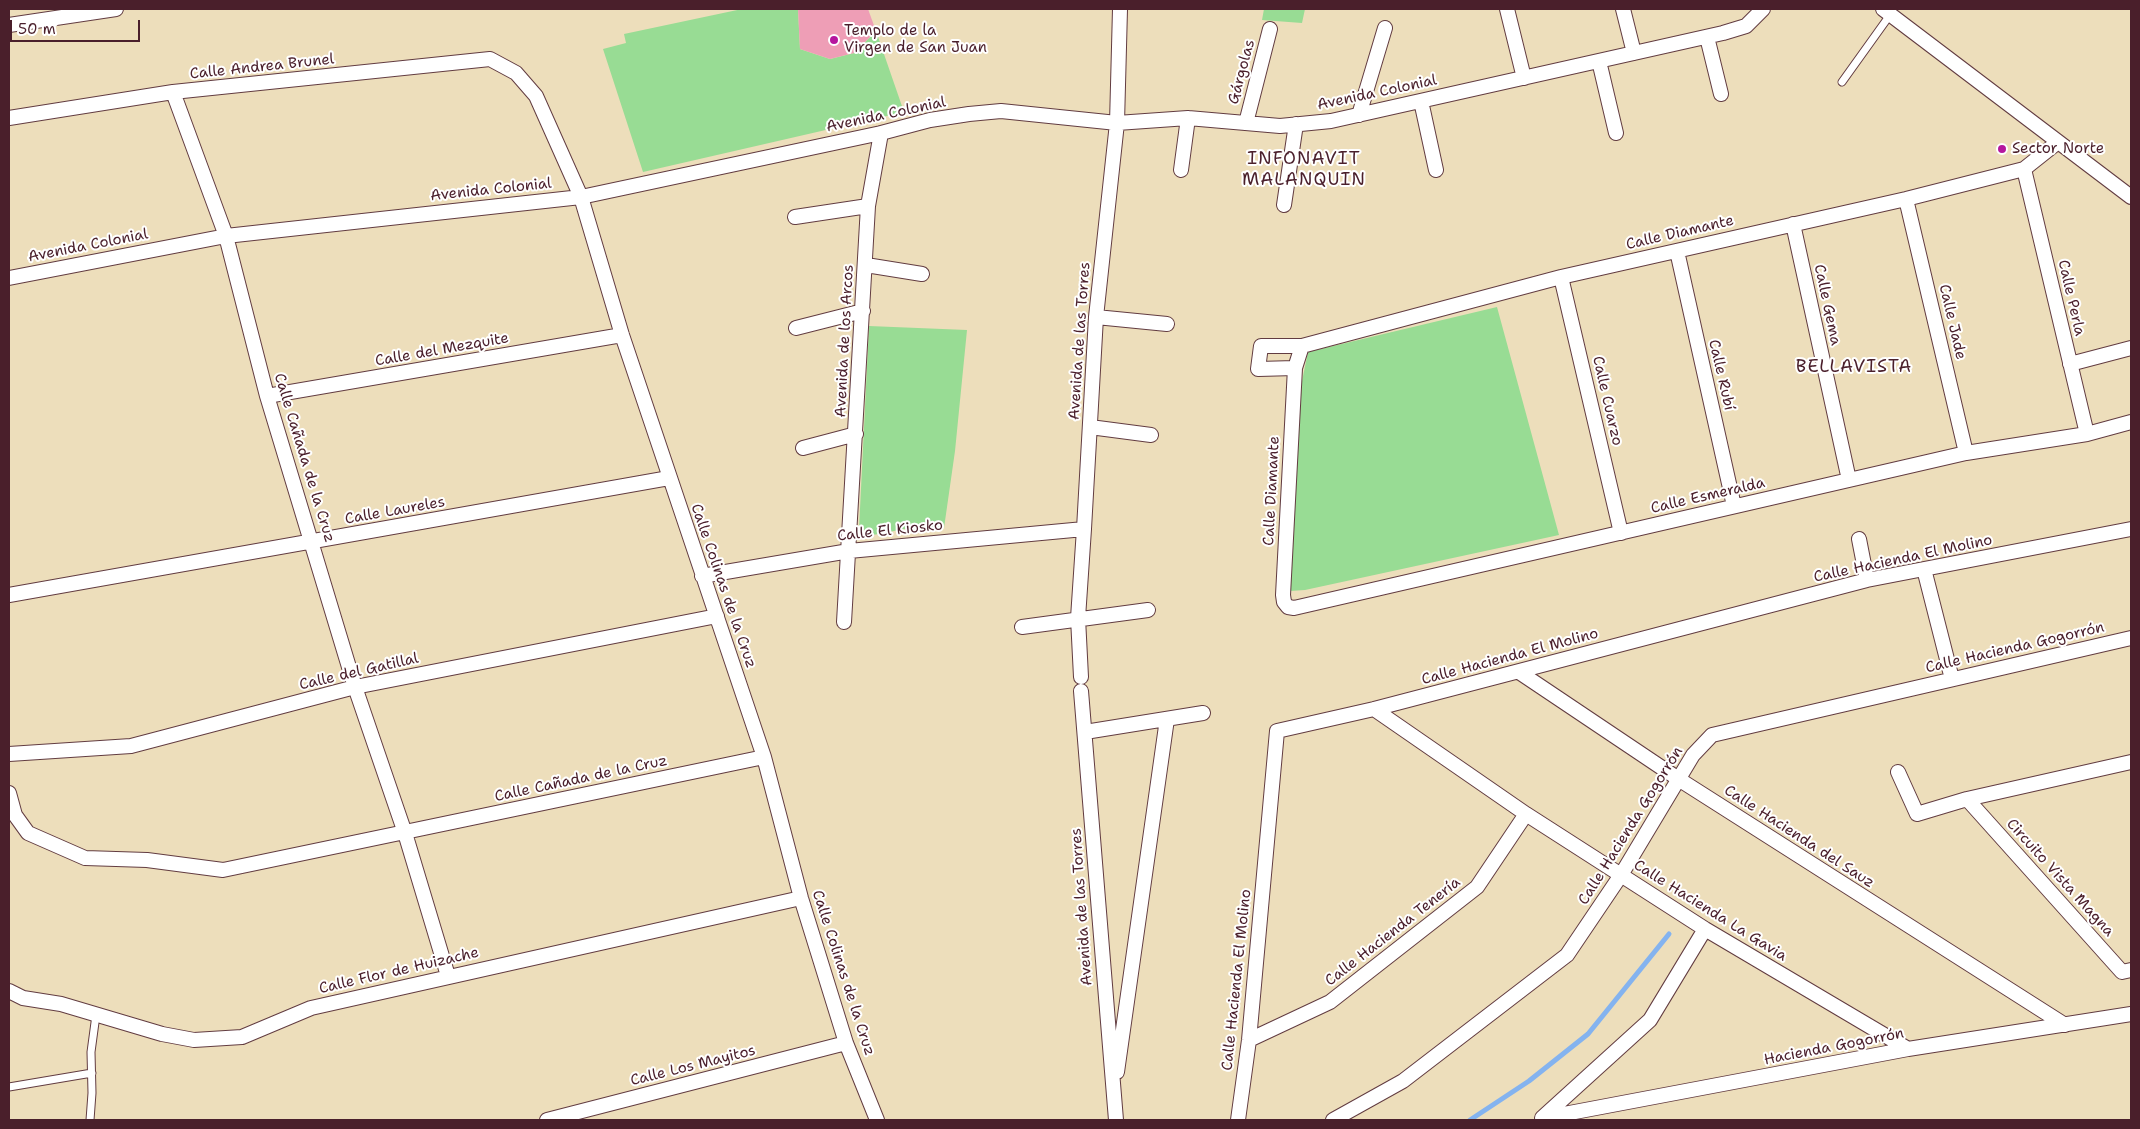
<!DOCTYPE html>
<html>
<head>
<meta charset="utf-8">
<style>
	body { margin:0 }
	#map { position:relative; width:2140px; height:1129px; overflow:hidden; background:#eddebb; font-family:"Shantell Sans",sans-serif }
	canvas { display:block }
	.frame { position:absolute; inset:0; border:10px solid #4a1f2b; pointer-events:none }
	.scale { position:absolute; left:10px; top:20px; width:130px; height:22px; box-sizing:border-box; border:2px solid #4a1f2b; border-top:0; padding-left:6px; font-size:15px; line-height:18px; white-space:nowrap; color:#4a1f2b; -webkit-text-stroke:4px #fff; paint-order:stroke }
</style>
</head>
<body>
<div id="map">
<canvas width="2140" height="1129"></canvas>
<div class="frame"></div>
<div class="scale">50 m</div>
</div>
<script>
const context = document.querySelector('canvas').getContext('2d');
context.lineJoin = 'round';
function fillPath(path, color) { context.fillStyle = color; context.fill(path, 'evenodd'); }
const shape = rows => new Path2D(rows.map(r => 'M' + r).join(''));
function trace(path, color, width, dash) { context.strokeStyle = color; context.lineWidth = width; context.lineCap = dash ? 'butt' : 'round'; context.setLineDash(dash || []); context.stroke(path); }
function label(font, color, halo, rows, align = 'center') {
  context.font = font + ' "Shantell Sans",sans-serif'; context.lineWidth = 4; context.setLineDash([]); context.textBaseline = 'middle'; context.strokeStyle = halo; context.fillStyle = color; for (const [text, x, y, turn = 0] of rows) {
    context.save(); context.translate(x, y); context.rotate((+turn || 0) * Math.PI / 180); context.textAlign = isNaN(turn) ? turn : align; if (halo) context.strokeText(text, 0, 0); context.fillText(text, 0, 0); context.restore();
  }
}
const green = shape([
	[742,9,798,9,800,49,830,59,854,53,876,31,904,112,643,172,603,49,626,43,624,34],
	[1264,9,1305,9,1302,23,1262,20],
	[1497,307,1559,535,1305,590,1290,591,1294,482,1302,381,1308,352],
	[869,326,967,330,955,451,944,528,910,528,873,535,859,529]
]);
const stream = shape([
	[1470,1120,1529,1081,1588,1034,1669,934]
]);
const building = shape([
	[798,9,868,9,876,31,854,53,830,59,800,49]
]);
const lane = shape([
	[1842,82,1890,15],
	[9,1087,92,1073],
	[90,1120,92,1093,91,1052,96,1015]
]);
const street = shape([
	[1507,9,1524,78],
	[1623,9,1634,53],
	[1883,9,2131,197],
	[9,25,116,9],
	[1707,37,1721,94],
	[1599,61,1616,133],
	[173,92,226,236,267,396,355,687,405,833,448,976],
	[1421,101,1436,170],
	[1359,115,1385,28],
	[9,118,173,92,490,59,516,73,536,96,581,197,622,335,764,757,801,898,846,1043,877,1120],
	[1246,123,1270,29],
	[2024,169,2087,434],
	[1181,170,1188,118],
	[1906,199,1966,453],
	[1284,205,1296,124],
	[795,217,868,206],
	[1793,224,1849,480],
	[1677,251,1734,506],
	[866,265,922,274],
	[1561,277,1621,533],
	[9,278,226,236,581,197,881,133,930,120,969,114,1001,111,1117,123,1188,118,1280,126,1331,121,1723,33,1746,26,1763,9],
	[1096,317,1167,324],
	[796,328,863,311],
	[1302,346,1295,368,1283,595,1284,602,1288,607,1294,608,1966,453,2087,434,2131,422],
	[2070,364,2131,348],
	[1295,368,1258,369,1261,346,1302,346,1561,277,1906,199,2024,169,2058,142],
	[267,396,622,335],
	[1090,427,1151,435],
	[803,448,856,434],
	[1859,539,1867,580],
	[1924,569,1952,679],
	[702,576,849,551,1084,529],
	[9,595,669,478],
	[844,622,868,206,881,133],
	[1022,627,1148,610],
	[1519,672,1680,780,2065,1025],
	[1081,677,1078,618,1084,529,1096,317,1117,123,1120,9],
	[1081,691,1116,1120],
	[1374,709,1526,814,1705,929,1908,1049],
	[1085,732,1203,713],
	[9,754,131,746,355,687,717,616],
	[1898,772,1917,814,1967,799,2131,762],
	[9,793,15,815,28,833,85,858,147,860,223,870,764,757],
	[1967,799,2122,972,2131,970],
	[9,991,23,998,61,1004,162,1034,194,1040,242,1037,311,1008,801,898],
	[1249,1040,1330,1002,1477,887,1526,814],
	[1117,1072,1167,719],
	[1542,1118,1650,1020,1705,929],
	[1543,1118,1908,1049,2131,1014],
	[547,1120,846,1043],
	[1238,1120,1249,1040,1277,731,1374,709,1867,580,2131,529],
	[1333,1120,1403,1081,1567,955,1621,875,1693,755,1712,735,2131,638]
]);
const markers = [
	[834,40,5,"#b5179e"],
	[2002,149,5,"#b5179e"]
];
const poiNames = [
	["Templo de la",844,31],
	["Virgen de San Juan",844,48],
	["Sector Norte",2012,149]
];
const streetNames = [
	["Calle Andrea Brunel",262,67,-6],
	["Gárgolas",1242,72,-75],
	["Avenida Colonial",1377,93,-12],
	["Avenida Colonial",886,115,-12],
	["Avenida Colonial",491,190,-6],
	["Calle Diamante",1680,233,-13],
	["Avenida Colonial",88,246,-11],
	["Calle Perla",2071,298,77],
	["Calle Gema",1827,305,78],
	["Calle Jade",1952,322,77],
	["Avenida de los Arcos",845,341,-87],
	["Avenida de las Torres",1080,341,-86],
	["Calle del Mezquite",442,350,-10],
	["Calle Rubí",1721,375,77],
	["Calle Cuarzo",1607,401,77],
	["Calle Cañada de la Cruz",304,458,73],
	["Calle Diamante",1272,491,-87],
	["Calle Esmeralda",1708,496,-13],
	["Calle Laureles",395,511,-10],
	["Calle El Kiosko",890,531,-6],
	["Calle Hacienda El Molino",1903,559,-12],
	["Calle Colinas de la Cruz",723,586,71],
	["Calle Hacienda Gogorrón",2015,648,-13],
	["Calle Hacienda El Molino",1510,657,-15],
	["Calle del Gatillal",359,672,-13],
	["Calle Cañada de la Cruz",581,779,-12],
	["Calle Hacienda Gogorrón",1631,826,-58],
	["Calle Hacienda del Sauz",1799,837,33],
	["Circuito Vista Magna",2060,878,48],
	["Avenida de las Torres",1082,907,-94],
	["Calle Hacienda La Gavia",1710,911,32],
	["Calle Hacienda Tenería",1393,932,-38],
	["Calle Flor de Huizache",399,971,-13],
	["Calle Colinas de la Cruz",843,973,72],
	["Calle Hacienda El Molino",1237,980,-84],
	["Hacienda Gogorrón",1834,1047,-11],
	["Calle Los Mayitos",693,1066,-14]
];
const quarterNames = [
	["INFONAVIT",1304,159],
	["MALANQUIN",1304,180],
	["BELLAVISTA",1854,367]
];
fillPath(green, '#98dc94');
trace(stream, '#84b3ef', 5);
fillPath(building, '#ee9eb6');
trace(lane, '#623c41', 9);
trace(street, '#623c41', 16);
trace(lane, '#fff', 7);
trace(street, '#fff', 14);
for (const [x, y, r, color] of markers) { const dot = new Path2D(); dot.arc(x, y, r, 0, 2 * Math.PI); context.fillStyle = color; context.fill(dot); trace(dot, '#fff', 2); }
label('15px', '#4a1f2b', '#fff', poiNames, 'left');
label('15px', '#4a1f2b', '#fff', streetNames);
context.letterSpacing = '1px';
label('18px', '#4a1f2b', '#fff', quarterNames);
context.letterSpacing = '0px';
</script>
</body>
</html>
